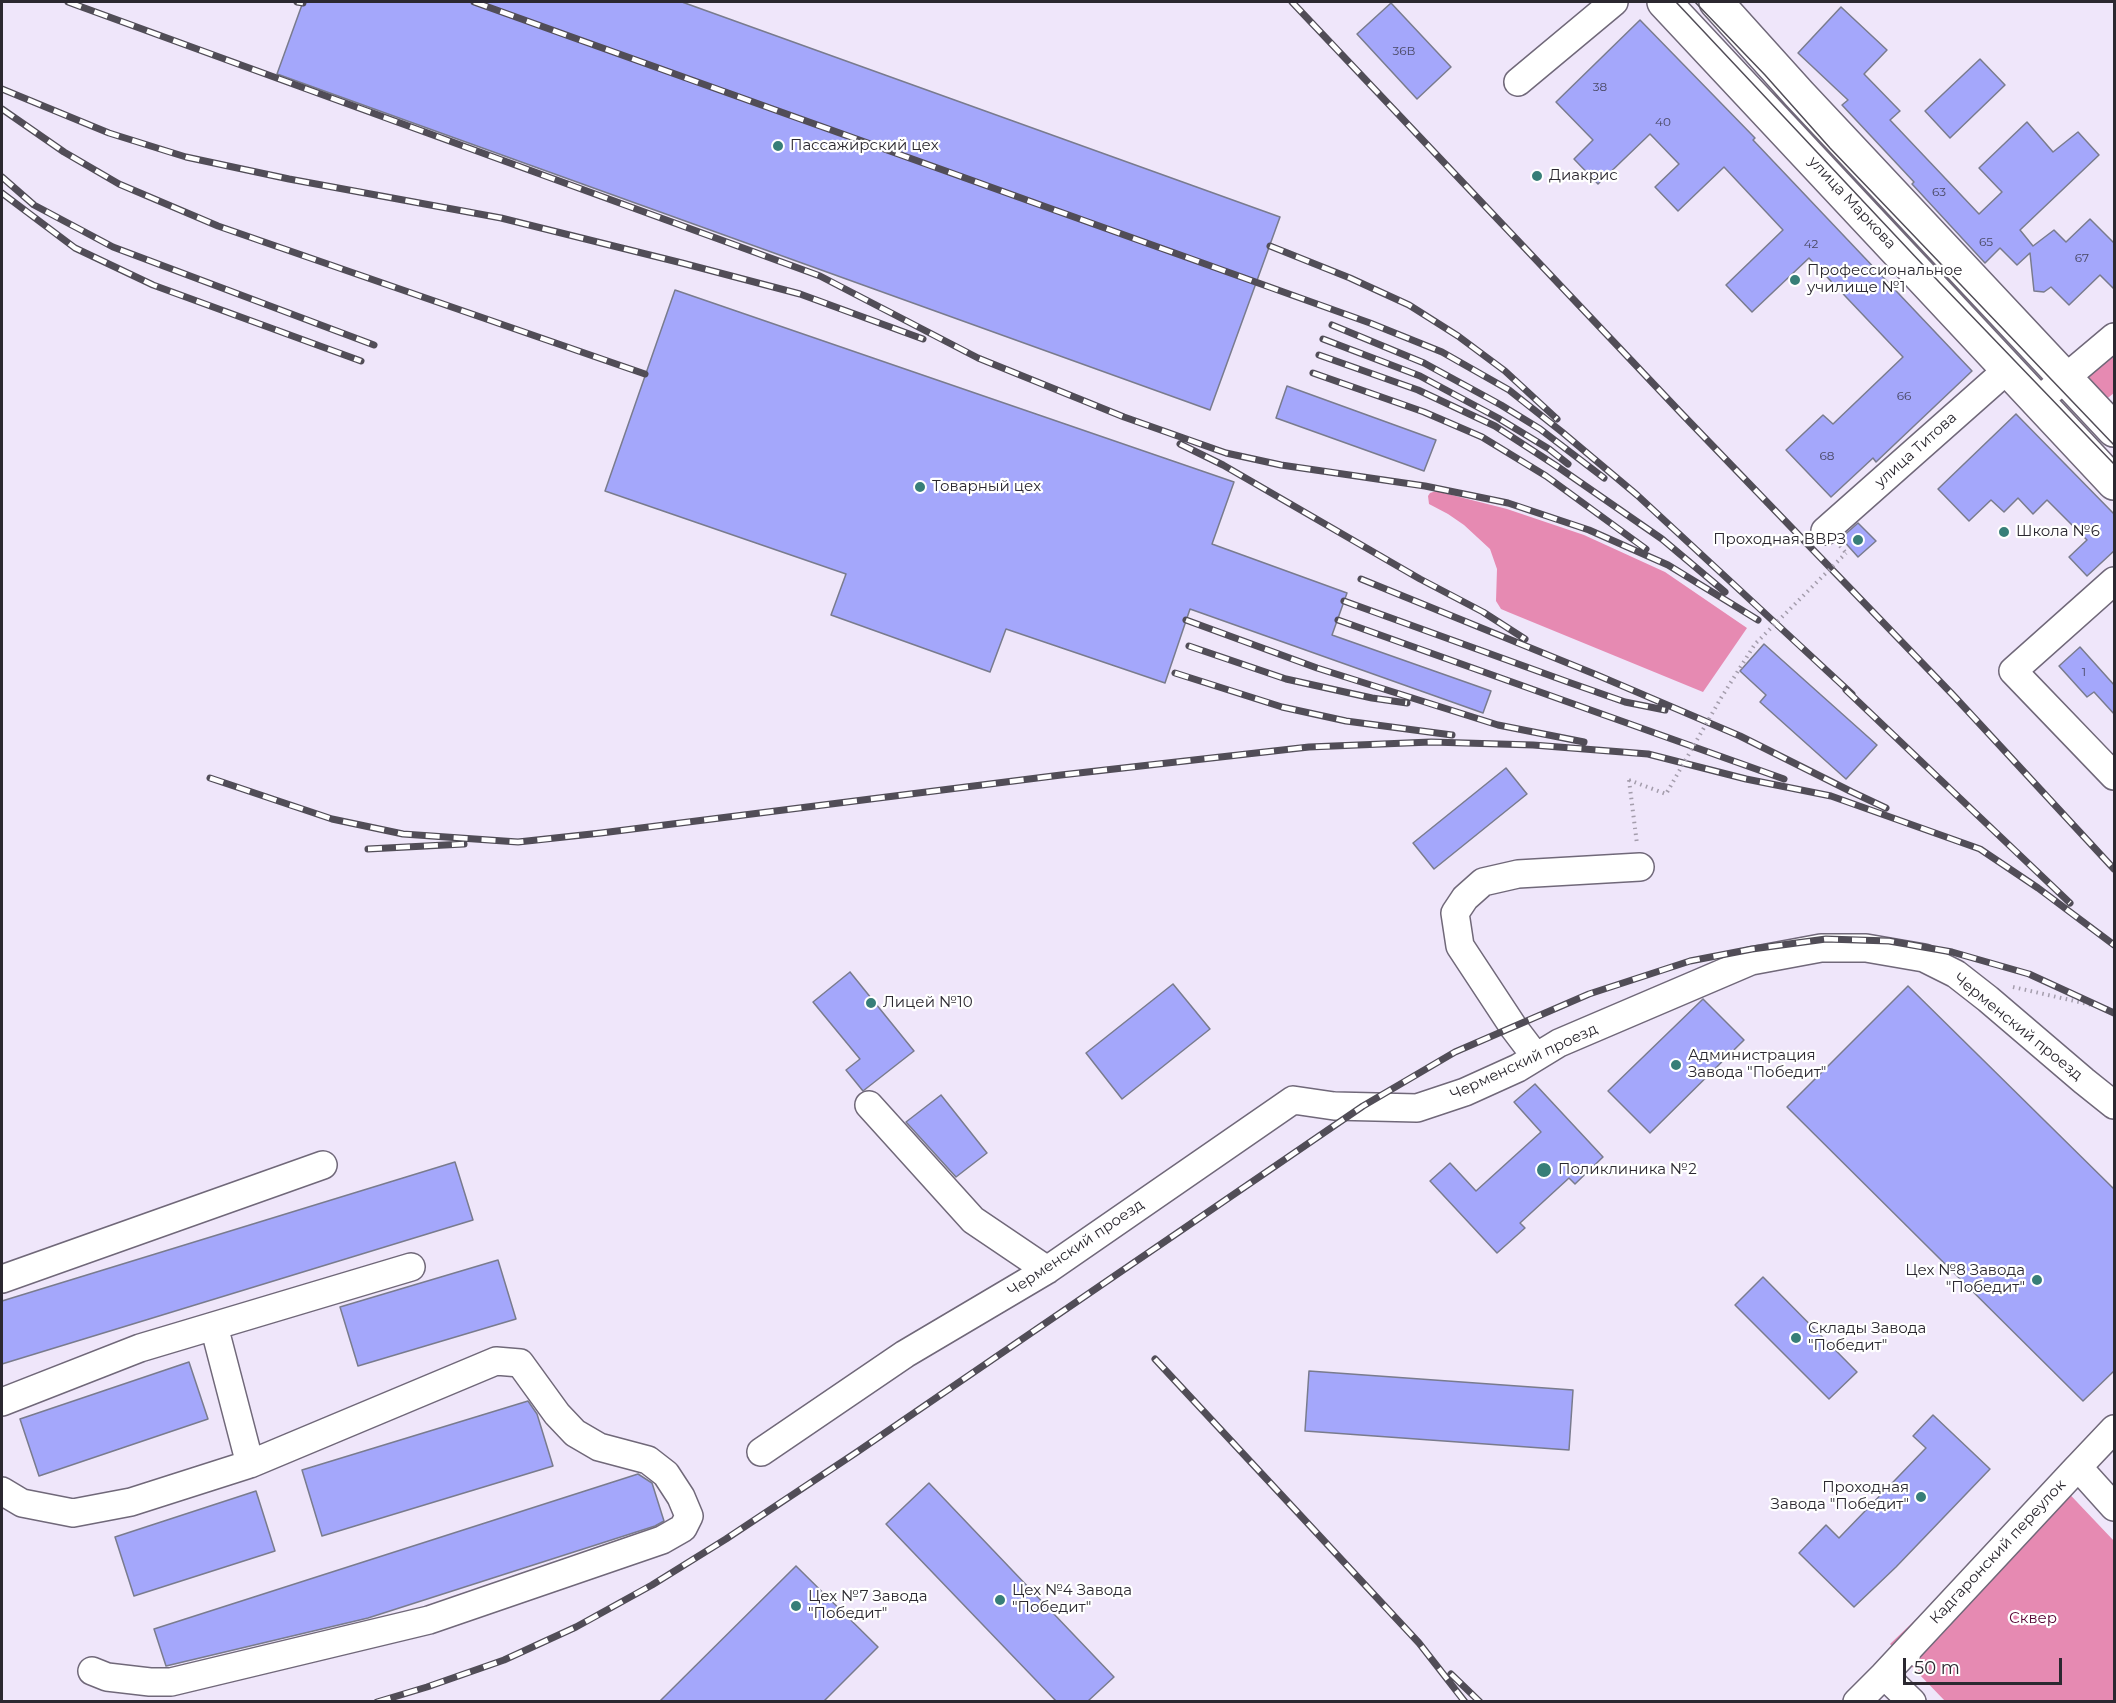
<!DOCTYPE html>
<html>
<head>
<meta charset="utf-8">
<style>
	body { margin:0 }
	#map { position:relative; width:2116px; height:1703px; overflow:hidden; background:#efe6fa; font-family:Montserrat,sans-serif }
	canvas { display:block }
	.frame { position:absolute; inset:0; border:3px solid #2b2830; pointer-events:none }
	.scale { position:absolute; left:1903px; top:1658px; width:159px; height:27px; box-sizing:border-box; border:3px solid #2b2830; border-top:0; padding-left:8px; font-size:18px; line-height:21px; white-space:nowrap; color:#2b2830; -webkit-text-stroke:4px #fff; paint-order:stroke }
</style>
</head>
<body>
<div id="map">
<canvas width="2116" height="1703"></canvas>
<div class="frame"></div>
<div class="scale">50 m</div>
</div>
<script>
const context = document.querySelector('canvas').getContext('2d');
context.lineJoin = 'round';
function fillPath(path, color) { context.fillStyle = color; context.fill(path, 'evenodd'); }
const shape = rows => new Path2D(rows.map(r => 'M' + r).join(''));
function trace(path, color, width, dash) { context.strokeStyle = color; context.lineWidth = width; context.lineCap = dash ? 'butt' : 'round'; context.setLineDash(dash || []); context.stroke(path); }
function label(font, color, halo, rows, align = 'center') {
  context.font = font + ' Montserrat,sans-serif'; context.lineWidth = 4.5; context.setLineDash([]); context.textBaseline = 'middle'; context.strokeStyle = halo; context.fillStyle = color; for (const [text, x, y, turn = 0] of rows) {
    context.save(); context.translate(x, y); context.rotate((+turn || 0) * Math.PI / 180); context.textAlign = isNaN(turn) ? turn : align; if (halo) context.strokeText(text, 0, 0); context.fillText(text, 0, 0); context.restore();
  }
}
const forest = shape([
	[2114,346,2114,393,2104,401,2079,375],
	[1436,491,1507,509,1584,535,1665,572,1747,628,1703,692,1508,612,1501,609,1496,601,1497,569,1490,549,1464,525,1448,514,1429,504,1428,496,1430,493],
	[2059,1483,2114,1541,2114,1701,1945,1701,1890,1644]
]);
const building = shape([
	[303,2,682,2,1280,217,1210,410,277,74,303,2],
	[1391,3,1451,67,1417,99,1357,34,1391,3],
	[1841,7,1887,50,1864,74,1900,111,1890,120,1979,214,2002,192,1979,168,2027,122,2053,152,2078,132,2099,155,2020,230,2033,246,2054,230,2066,242,2090,219,2115,244,2115,290,2100,275,2069,305,2051,287,2044,292,2034,291,2030,253,2017,265,2000,248,1985,263,1912,184,1914,182,1842,105,1848,100,1798,53,1841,7],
	[1640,20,1755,138,1753,140,1972,371,1876,462,1873,458,1831,497,1786,450,1823,415,1833,424,1903,357,1809,258,1752,312,1726,285,1783,230,1724,167,1678,211,1655,187,1679,164,1650,134,1598,184,1574,159,1593,140,1556,102,1640,20],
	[1980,59,2005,85,1950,138,1925,111,1980,59],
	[675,290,1234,482,1212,544,1347,593,1332,635,1491,691,1483,713,1190,609,1165,683,1006,629,990,672,831,615,846,574,605,491,675,290],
	[1287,386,1436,440,1424,471,1276,418,1287,386],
	[2016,414,2115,515,2115,550,2087,576,2069,557,2087,540,2047,500,2033,514,2018,498,2004,512,1991,500,1969,521,1938,489,2016,414],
	[1858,523,1876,541,1858,557,1841,538,1858,523],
	[1764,644,1877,745,1846,779,1760,702,1766,695,1740,671,1764,644],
	[2080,647,2115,686,2115,715,2094,692,2087,697,2059,666,2080,647],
	[1506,768,1527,794,1434,869,1413,843,1506,768],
	[850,972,914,1051,863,1091,846,1070,860,1059,813,1002,850,972],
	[1173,984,1210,1029,1122,1099,1086,1053,1173,984],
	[1908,986,2115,1190,2115,1370,2083,1401,1787,1107,1908,986],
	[1703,999,1744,1040,1650,1133,1608,1091,1703,999],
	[1535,1084,1603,1157,1575,1184,1569,1178,1520,1223,1525,1228,1497,1253,1430,1181,1450,1163,1476,1191,1541,1132,1514,1102,1535,1084],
	[941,1095,987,1153,956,1177,906,1122,941,1095],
	[455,1162,473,1220,2,1364,2,1301,455,1162],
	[498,1260,516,1319,358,1366,340,1307,498,1260],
	[1763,1277,1857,1372,1829,1399,1735,1305,1763,1277],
	[189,1362,208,1419,39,1476,20,1419,189,1362],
	[1309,1371,1573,1390,1569,1450,1305,1431,1309,1371],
	[528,1401,537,1414,553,1466,322,1536,302,1470,528,1401],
	[1933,1415,1990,1469,1896,1567,1854,1607,1799,1553,1826,1525,1839,1538,1926,1448,1913,1436,1933,1415],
	[638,1474,652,1483,664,1521,655,1526,368,1618,166,1666,154,1629,638,1474],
	[929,1483,1114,1677,1088,1701,1056,1701,886,1524,929,1483],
	[256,1491,275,1551,134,1596,115,1537,256,1491],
	[796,1566,878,1647,824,1701,660,1701,796,1566]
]);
const path = shape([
	[1840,546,1846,553],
	[1629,780,1637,844],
	[2013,987,2114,1010]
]);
const minor = shape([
	[1518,82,1614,2],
	[2038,401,2114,337],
	[1825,531,2008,369],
	[2114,581,2013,671,2114,776],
	[1536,1057,1514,1028,1460,946,1455,913,1465,898,1483,882,1518,874,1640,867],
	[869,1105,973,1220,1047,1270],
	[2,1279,323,1165],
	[214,1326,250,1464],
	[2,1402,140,1348,411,1267],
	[761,1452,905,1354,1047,1270,1293,1100,1334,1106,1417,1108,1465,1092,1518,1068,1559,1043,1751,961,1821,948,1866,948,1924,958,1956,974,1988,999,2084,1081,2114,1105],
	[2078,1467,2114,1429],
	[2,1491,22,1503,73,1513,131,1502,250,1464,496,1361,520,1363,557,1414,575,1433,599,1447,648,1460,666,1474,681,1497,689,1516,683,1528,662,1540,429,1620,171,1682,150,1682,107,1677,92,1671],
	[1857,1702,1884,1675],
	[1912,1702,1884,1675,2078,1467,2114,1507]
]);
const major = shape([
	[1664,2,2114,483],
	[1716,2,1799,94,2114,430]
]);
const tram = shape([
	[1676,2,1939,282,2114,464],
	[1695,2,1765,75,1830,148,2114,445]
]);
const rail = shape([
	[68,2,820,276,978,358,1124,417,1226,453,1281,465,1425,486,1508,503,1589,530,1668,565,1758,620],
	[297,2,303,3],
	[474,2,1370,323,1442,352,1509,390,1562,432,1637,495,1852,694],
	[1292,2,1682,414,1953,695,2114,869],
	[2,89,109,133,186,157,289,179,501,218,682,263,800,294,923,339],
	[2,109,64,152,119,184,218,226,645,374],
	[2,177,34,205,113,247,374,345],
	[2,193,75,248,153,285,361,361],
	[1270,246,1350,278,1409,305,1458,336,1505,371,1557,419],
	[1332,325,1424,363,1501,405,1540,429,1604,478],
	[1323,339,1420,376,1498,418,1549,449,1568,464],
	[1319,355,1418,390,1495,426,1558,467,1662,539,1725,592],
	[1313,373,1424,412,1482,437,1546,476,1646,549],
	[1180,444,1223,465,1420,579,1483,612,1525,639],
	[1361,579,1597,675,1740,736,1852,792,1886,808],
	[1344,601,1568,682,1625,702,1665,710],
	[1186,620,1317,668,1498,725,1584,742],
	[1338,620,1784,779],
	[1189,646,1286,679,1372,698,1407,703],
	[1175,673,1282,707,1346,721,1452,735],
	[1846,690,2070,903],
	[210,778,332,819,403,834,518,842,601,833,1061,775,1309,747,1431,742,1533,745,1648,754,1746,779,1831,796,1980,849,2038,888,2114,945],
	[368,849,464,844],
	[1155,1359,1419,1643,1465,1702],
	[1451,1674,1480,1702],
	[377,1702,427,1687,504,1660,576,1627,652,1585,726,1539,857,1452,1363,1106,1455,1052,1589,994,1690,961,1752,949,1826,939,1889,941,1952,952,2029,974,2114,1013]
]);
const pathBridge = shape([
	[1629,780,1666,794,1721,698,1755,644,1846,553]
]);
const markers = [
	[778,146,6,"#377e78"],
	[1537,176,6,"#377e78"],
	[1795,280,6,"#377e78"],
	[920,487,6,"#377e78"],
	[2004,532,6,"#377e78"],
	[1858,540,6,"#377e78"],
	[871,1003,6,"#377e78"],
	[1676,1065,6,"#377e78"],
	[1544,1170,8,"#377e78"],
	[2037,1280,6,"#377e78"],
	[1796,1338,6,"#377e78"],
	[1921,1497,6,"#377e78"],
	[1000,1600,6,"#377e78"],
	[796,1606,6,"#377e78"]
];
const numberNames = [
	["36В",1404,51],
	["38",1600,87],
	["40",1663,122],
	["63",1939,192],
	["65",1986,242],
	["42",1811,244],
	["67",2082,258],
	["66",1904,396],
	["68",1827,456],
	["1",2084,672]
];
const poiNames = [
	["Пассажирский цех",790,146],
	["Диакрис",1549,176],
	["Профессиональное",1807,271],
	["училище №1",1807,288],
	["Товарный цех",932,487],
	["Школа №6",2016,532],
	["Проходная ВВРЗ",1846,540,"right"],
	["Лицей №10",883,1003],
	["Администрация",1688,1056],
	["Завода \"Победит\"",1688,1073],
	["Поликлиника №2",1558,1170],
	["Цех №8 Завода",2025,1271,"right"],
	["\"Победит\"",2025,1288,"right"],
	["Склады Завода",1808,1329],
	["\"Победит\"",1808,1346],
	["Проходная",1909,1488,"right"],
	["Завода \"Победит\"",1909,1505,"right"],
	["Цех №4 Завода",1012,1591],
	["\"Победит\"",1012,1608],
	["Цех №7 Завода",808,1597],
	["\"Победит\"",808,1614]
];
const streetNames = [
	["улица Маркова",1852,203,47],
	["улица Титова",1916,450,-42],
	["Черменский проезд",2018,1027,39],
	["Черменский проезд",1524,1062,-25],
	["Черменский проезд",1076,1248,-34],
	["Кадгаронский переулок",1998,1552,-47]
];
const parkNames = [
	["Сквер",2033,1619]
];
fillPath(forest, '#e68ab2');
fillPath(building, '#a4a7fb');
trace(building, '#797b8d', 1.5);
trace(minor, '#706879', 30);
trace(major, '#706879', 36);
trace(path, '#a49dac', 4, [1.5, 4.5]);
trace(minor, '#fff', 27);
trace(major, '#fff', 33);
trace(tram, '#514d57', 1.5);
trace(rail, '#514d57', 7);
trace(rail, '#fff', 4.5, [14]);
trace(pathBridge, '#a49dac', 4, [1.5, 4.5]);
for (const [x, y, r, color] of markers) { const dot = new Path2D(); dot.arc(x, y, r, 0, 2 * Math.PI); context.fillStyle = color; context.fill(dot); trace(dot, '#fff', 2); }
label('12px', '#494863', null, numberNames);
label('15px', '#2b2830', '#fff', poiNames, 'left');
label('15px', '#2b2830', '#fff', streetNames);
label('15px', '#560333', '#fff', parkNames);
</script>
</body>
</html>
